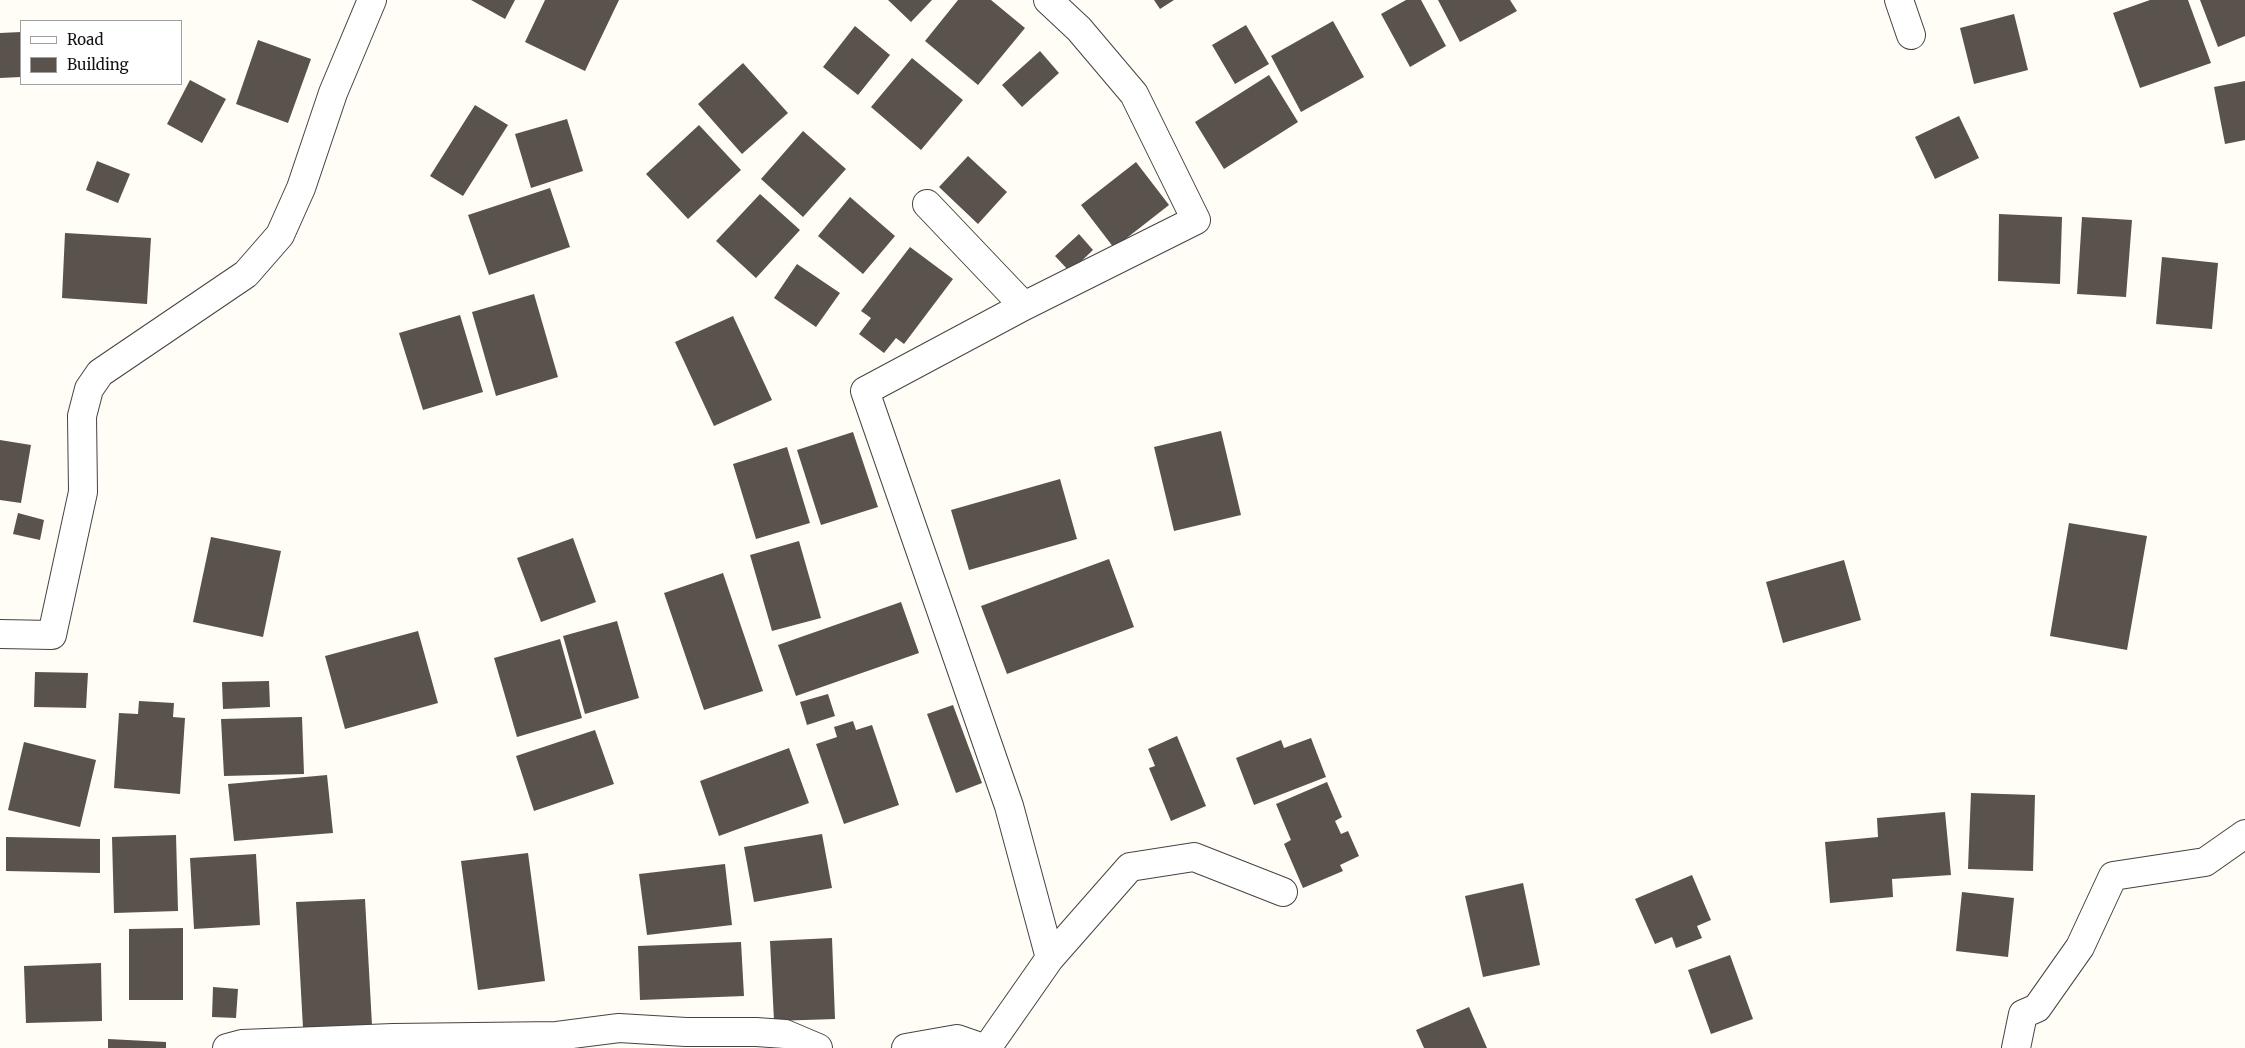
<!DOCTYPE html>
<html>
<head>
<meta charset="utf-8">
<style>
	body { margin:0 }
	#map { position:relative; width:2245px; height:1048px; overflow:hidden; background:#fffdf5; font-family:Merriweather,serif }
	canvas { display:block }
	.legend { position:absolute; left:20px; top:20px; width:162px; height:65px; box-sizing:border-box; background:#fff; border:1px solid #a0a0a0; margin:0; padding:6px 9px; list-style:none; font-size:15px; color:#111 }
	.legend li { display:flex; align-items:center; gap:10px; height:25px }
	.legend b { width:25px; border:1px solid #a0a0a0 }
</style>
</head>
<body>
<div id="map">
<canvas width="2245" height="1048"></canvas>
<ul class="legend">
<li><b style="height:6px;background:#fff"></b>Road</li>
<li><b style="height:14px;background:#5a524d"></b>Building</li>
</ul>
</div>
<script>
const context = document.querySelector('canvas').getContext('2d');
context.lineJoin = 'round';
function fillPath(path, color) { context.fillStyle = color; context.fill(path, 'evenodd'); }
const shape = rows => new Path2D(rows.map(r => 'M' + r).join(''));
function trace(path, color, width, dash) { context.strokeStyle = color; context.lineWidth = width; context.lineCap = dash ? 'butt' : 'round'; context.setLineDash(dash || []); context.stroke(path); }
const building = shape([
	[471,0,515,0,505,19],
	[545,0,619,0,585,71,525,42],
	[888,0,932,0,911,22],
	[958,0,991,0,1025,28,978,85,925,41],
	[1154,0,1174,0,1160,9],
	[1406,0,1421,0,1446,46,1410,67,1381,14],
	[1438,0,1510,0,1517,11,1460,42],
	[2150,0,2188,0,2211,63,2140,88,2113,13],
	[2200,0,2245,0,2245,36,2218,47],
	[2014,14,2028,70,1974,84,1960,28],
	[1333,21,1364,77,1301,112,1271,56],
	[1246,25,1269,64,1235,84,1212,45],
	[855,26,890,55,858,95,823,67],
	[21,32,21,77,0,78,0,33],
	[258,40,311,59,288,123,236,104],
	[1040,51,1059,73,1022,107,1002,85],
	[912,58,963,100,921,150,871,107],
	[743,63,788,113,742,154,698,104],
	[1269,75,1298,122,1224,169,1195,122],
	[190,80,226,99,202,143,167,124],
	[2245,81,2245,140,2225,144,2214,87],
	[475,105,508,125,463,196,430,176],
	[1959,116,1979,158,1935,179,1915,137],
	[567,119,583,171,531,188,515,134],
	[699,125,741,170,688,219,646,174],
	[803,131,846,169,803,217,761,179],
	[968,156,1007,192,978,224,939,187],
	[97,161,130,174,118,203,86,190],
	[1136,162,1169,205,1114,248,1081,205],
	[550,188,570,247,489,275,468,215],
	[760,194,800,230,756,278,716,241],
	[850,197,895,236,863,274,818,236],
	[1999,214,2062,217,2060,284,1998,281],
	[2082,217,2132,220,2126,297,2077,294],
	[65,233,151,238,147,304,62,298],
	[1079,234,1093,250,1070,272,1055,256],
	[910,247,953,279,904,344,896,338,884,353,859,334,871,318,861,311],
	[2162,257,2218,263,2212,329,2156,324],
	[797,264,840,293,816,327,774,298],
	[534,294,558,377,496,396,472,312],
	[460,315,483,392,423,410,399,333],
	[733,316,772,400,714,426,675,342],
	[1221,431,1241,515,1174,531,1154,447],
	[853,432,878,507,821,525,797,450],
	[0,440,31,445,21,503,0,500],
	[787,447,810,523,756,539,733,464],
	[1060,479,1077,539,969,570,951,510],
	[18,513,44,520,40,540,13,534],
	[2069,523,2147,536,2127,650,2050,636],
	[211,537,281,551,263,637,193,622],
	[573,538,596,602,541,622,517,558],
	[799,541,821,618,772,631,750,555],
	[1109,559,1134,627,1007,674,981,606],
	[1844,560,1861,620,1783,643,1766,582],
	[723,573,763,691,704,710,664,593],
	[901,602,919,653,796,696,778,645],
	[617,621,639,698,585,714,563,636],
	[418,631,438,703,345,729,325,656],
	[560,639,582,718,517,737,494,658],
	[35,672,88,673,86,708,34,707],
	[269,681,270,707,223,709,222,682],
	[828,694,835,716,807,725,800,702],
	[139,701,174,703,173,717,185,718,180,794,114,788,119,713,138,714],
	[953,705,982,783,956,793,927,714],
	[302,717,304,774,224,776,221,719],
	[853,721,856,730,872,725,899,805,844,824,816,744,837,737,834,727],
	[595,730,614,784,534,811,516,756],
	[1177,736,1206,806,1171,821,1149,768,1155,766,1148,749],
	[1311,738,1326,777,1254,805,1236,758,1281,740,1284,748],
	[24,742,96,760,80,827,8,810],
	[789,748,809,803,719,836,700,781],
	[327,775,333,833,234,841,228,784],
	[1327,782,1342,817,1335,821,1341,834,1348,831,1359,856,1340,865,1343,871,1303,888,1284,844,1291,840,1276,804],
	[1971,793,2035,795,2033,871,1968,869],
	[1945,812,1951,875,1892,879,1893,897,1830,903,1825,842,1878,837,1877,818],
	[822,834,832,888,754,902,744,847],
	[176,835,178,911,114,913,112,837],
	[6,837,100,839,100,873,6,871],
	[528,853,545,981,478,990,461,861],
	[256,854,260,925,194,929,190,858],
	[725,864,732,925,647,935,639,874],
	[1692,875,1711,920,1697,926,1702,938,1676,948,1672,937,1655,944,1635,899],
	[1523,883,1540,965,1483,977,1465,896],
	[1962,892,2014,898,2008,957,1956,951],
	[365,899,372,1025,303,1028,296,902],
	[183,928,183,1000,129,1000,129,929],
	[832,938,835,1019,774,1021,770,941],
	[741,942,744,996,640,1000,638,946],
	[1730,955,1753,1019,1711,1034,1688,970],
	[101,963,102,1021,26,1023,24,966],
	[213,987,238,989,236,1018,212,1017],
	[1469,1007,1487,1048,1424,1048,1416,1030],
	[108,1039,166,1042,166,1048,108,1048]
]);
const minor = shape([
	[1899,0,1911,35],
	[927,204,1024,306,865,391,1009,806,1050,958,987,1048],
	[1024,306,1196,220,1134,94,1079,29,1048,0],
	[0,634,52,635,83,492,82,416,89,389,100,373,246,274,280,235,301,188,333,93,372,0],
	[1050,958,1130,867,1194,857,1283,892],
	[227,1048,242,1044,393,1038,557,1036,619,1028,686,1032,756,1032,785,1034,818,1048],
	[906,1048,957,1039,983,1048],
	[2016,1048,2023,1014,2037,1008,2080,947,2113,876,2205,862,2245,834]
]);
fillPath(building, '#5a524d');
trace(minor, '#444', 30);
trace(minor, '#fff', 28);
</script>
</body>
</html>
